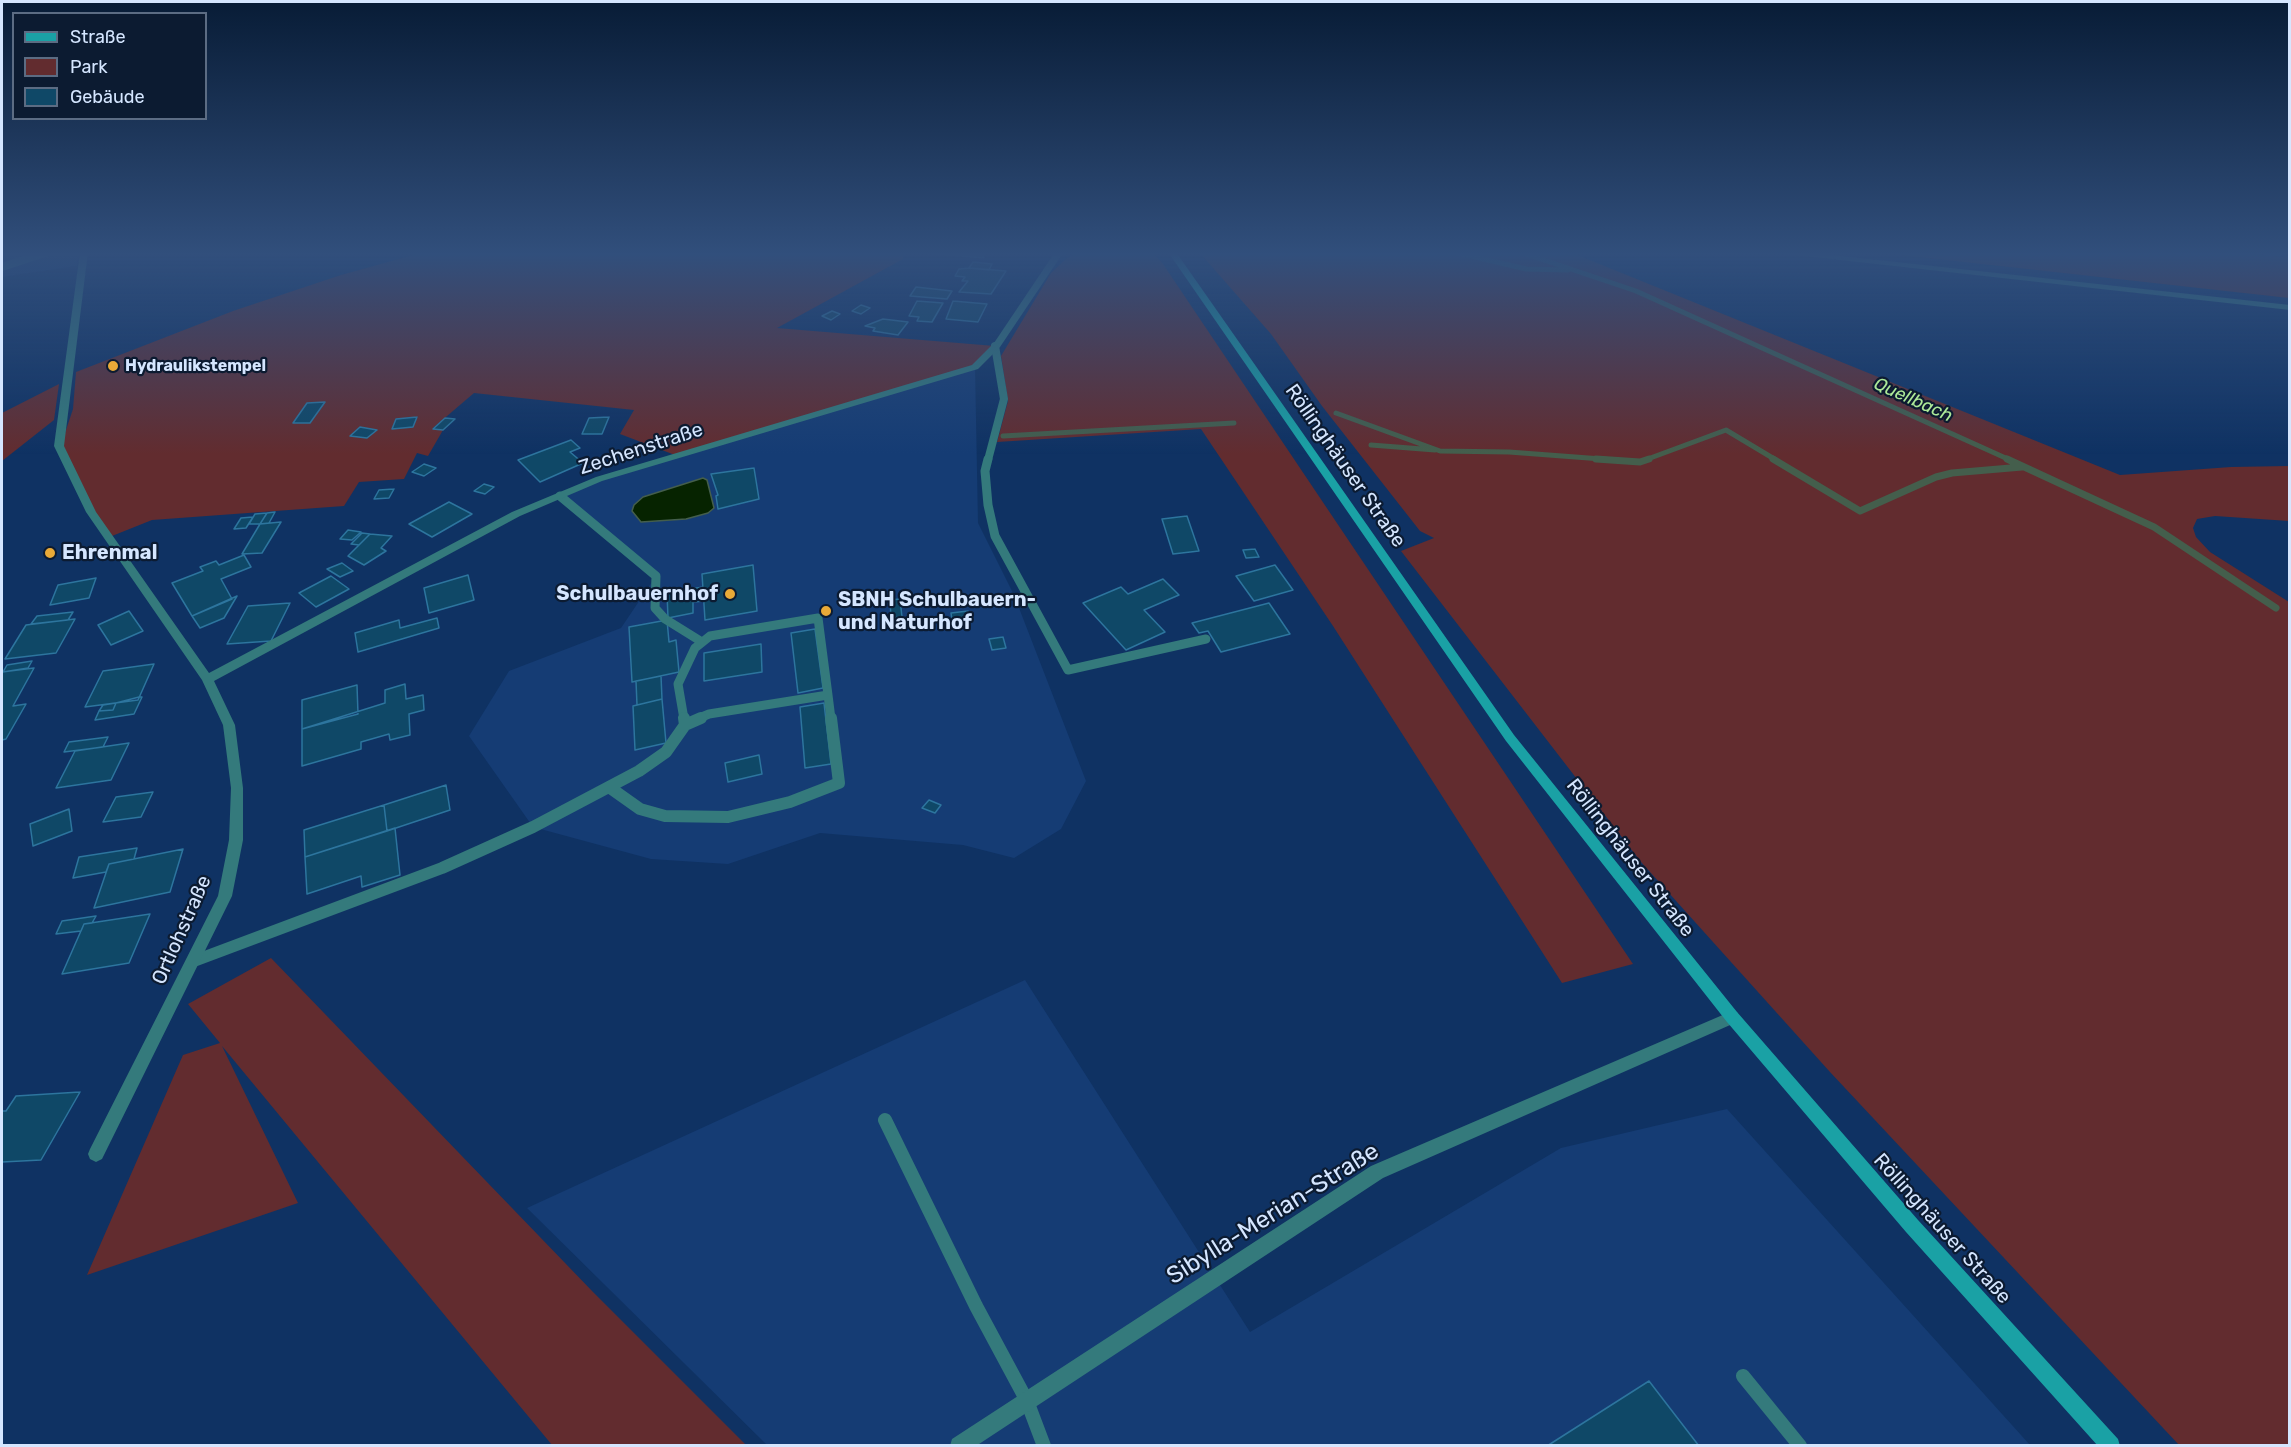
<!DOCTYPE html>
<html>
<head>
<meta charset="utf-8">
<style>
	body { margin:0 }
	#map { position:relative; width:2291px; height:1447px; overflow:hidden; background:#0f3263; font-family:Rubik,sans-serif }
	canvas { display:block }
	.frame { position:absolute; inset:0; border:3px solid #d5e6ff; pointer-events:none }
	.legend { position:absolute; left:12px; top:12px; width:195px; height:108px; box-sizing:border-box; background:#0c1b31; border:2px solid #5c6c83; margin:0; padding:8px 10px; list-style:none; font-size:18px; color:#d5e6ff }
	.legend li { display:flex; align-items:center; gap:12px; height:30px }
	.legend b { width:30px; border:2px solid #5c6c83 }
</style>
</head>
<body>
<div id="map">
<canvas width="2291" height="1447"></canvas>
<div class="frame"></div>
<ul class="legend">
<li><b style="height:8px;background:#1aa1a5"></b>Straße</li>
<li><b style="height:16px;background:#622c2f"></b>Park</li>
<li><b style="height:16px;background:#0f4867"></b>Gebäude</li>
</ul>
</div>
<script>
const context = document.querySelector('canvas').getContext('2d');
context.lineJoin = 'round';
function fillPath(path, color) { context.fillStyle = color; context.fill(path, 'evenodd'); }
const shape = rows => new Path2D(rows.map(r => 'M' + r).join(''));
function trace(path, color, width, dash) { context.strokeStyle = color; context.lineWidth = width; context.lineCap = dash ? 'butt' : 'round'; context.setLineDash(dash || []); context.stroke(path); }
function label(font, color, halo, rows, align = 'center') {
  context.font = font + ' Rubik,sans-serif'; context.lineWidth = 4.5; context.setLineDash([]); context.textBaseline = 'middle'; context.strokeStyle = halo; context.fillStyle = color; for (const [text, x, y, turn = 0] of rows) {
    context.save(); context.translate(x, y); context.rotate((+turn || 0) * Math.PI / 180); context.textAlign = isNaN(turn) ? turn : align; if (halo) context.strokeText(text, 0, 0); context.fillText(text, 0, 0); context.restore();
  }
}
const built = shape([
	[2,252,79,252,77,266,2,277],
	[975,367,978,523,1014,595,1086,781,1061,829,1014,858,963,845,820,833,728,864,651,859,533,827,469,736,509,671,621,628,656,576,560,496,599,479],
	[1025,980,1250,1332,1561,1148,1727,1109,2030,1445,767,1445,527,1208]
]);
const green = shape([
	[424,252,903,252,903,259,777,328,995,346,975,367,675,455,620,434,634,410,474,393,433,428,443,430,428,456,417,453,404,479,359,482,344,506,152,520,112,536,95,514,61,445,73,409,76,372,233,311,341,275],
	[1082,252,1152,252,1163,264,1633,964,1562,983,1333,626,1201,429,997,442,1008,401,1001,356,1051,273,1067,258],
	[1199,252,1570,252,2120,475,2231,467,2289,466,2289,521,2215,516,2197,519,2193,528,2196,537,2210,552,2289,602,2289,1445,2179,1445,1830,1072,1641,862,1401,551,1434,538,1420,531,1322,406,1271,334],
	[1874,252,2225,252,2282,257,2289,255,2289,298],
	[59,384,54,420,2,461,2,413],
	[271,958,593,1292,746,1445,552,1445,222,1046,298,1203,87,1275,183,1055,220,1043,188,1004]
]);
const water = shape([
	[703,478,707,480,714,508,708,513,686,519,641,522,632,511,634,505,643,497,703,478]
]);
const streamFar1 = shape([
	[1454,252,1526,269,1568,270],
	[1520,252,1636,291,2010,460],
	[1336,413,1440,451,1509,452,1615,460],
	[1003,436,1234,423],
	[1371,445,1435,450],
	[1645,460,1726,430,1776,460]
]);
const stream = shape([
	[1596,459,1640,462,1649,459],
	[1773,459,1860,511,1936,477,1952,473,2022,467],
	[2007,459,2154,527,2276,608]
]);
const building = shape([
	[917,252,983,252,984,258,917,252],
	[973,262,992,264,989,270,969,268,973,262],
	[959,269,969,268,1006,271,991,294,959,292,968,281,962,281,965,277,955,276,959,269],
	[916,287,952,291,947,299,910,296,916,287],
	[917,301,943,303,932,322,917,321,919,317,909,316,917,301],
	[953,301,987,304,978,322,946,319,953,301],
	[861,305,870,308,861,314,852,311,861,305],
	[832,311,840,314,831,320,822,316,832,311],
	[883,319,908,322,898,335,873,331,875,328,865,326,883,319],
	[325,402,310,423,293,423,307,403,325,402],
	[417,417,413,427,392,429,396,419,417,417],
	[609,417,602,434,582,434,589,418,609,417],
	[445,418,455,419,443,430,433,429,445,418],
	[360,427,377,430,367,438,350,436,360,427],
	[571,440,580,448,570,452,583,463,540,482,518,460,571,440],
	[424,464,436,468,424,476,412,472,424,464],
	[754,468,759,499,718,509,716,496,718,495,711,474,754,468],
	[484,484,494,487,485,494,474,491,484,484],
	[394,489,389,498,374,499,379,490,394,489],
	[449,502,472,514,432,537,409,524,449,502],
	[275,512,269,523,260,524,267,513,275,512],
	[267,513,260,524,249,524,255,514,267,513],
	[1187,516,1199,551,1173,554,1162,519,1187,516],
	[253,517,246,528,234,529,241,518,253,517],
	[281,522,262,553,242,554,260,524,281,522],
	[348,530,361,532,352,540,340,539,348,530],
	[362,533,370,534,359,545,351,544,362,533],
	[370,534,392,536,381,548,386,551,364,565,348,556,370,534],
	[1255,549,1259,557,1246,558,1243,550,1255,549],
	[244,555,251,567,221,579,232,599,192,616,172,583,203,571,200,567,216,561,219,565,244,555],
	[342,563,353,571,340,577,327,569,342,563],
	[753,565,757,611,705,620,702,574,753,565],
	[1275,565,1293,590,1254,601,1236,576,1275,565],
	[468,575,474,600,429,613,424,588,468,575],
	[331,576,349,589,316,607,299,593,331,576],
	[96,578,89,598,50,605,58,585,96,578],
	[1163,579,1179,595,1144,610,1165,632,1126,650,1083,603,1121,587,1128,594,1163,579],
	[703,587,704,601,693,602,693,613,668,618,667,593,703,587],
	[237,596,224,618,200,628,192,616,237,596],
	[900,599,902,617,891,618,890,600,900,599],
	[290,603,271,641,227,644,248,606,290,603],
	[1269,603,1290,634,1221,652,1208,631,1199,633,1192,623,1269,603],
	[129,611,143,631,111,645,98,625,129,611],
	[968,611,970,625,953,627,951,613,968,611],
	[73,612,68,620,31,624,37,616,73,612],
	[437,618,439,628,358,652,355,633,399,620,400,628,437,618],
	[75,619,56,653,5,659,26,625,75,619],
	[667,620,669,642,676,640,679,672,632,682,629,627,667,620],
	[815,629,823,688,798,693,791,633,815,629],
	[1003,637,1006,648,992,650,989,639,1003,637],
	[761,644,762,672,704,681,704,653,761,644],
	[32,661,28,668,3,672,7,665,32,661],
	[154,664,138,700,85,707,103,671,154,664],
	[34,668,13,706,26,704,6,739,2,740,2,672,34,668],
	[661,676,662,699,637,705,636,681,661,676],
	[405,684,406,699,423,695,424,710,409,714,410,735,390,740,389,734,361,742,361,749,302,766,302,729,385,703,385,690,405,684],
	[357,685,358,714,302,729,302,700,357,685],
	[139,697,142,697,134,714,95,720,99,711,113,710,116,703,139,697],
	[662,699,666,743,635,750,633,706,662,699],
	[116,703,113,710,99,711,103,705,116,703],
	[824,703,831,764,805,768,800,707,824,703],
	[108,737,103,747,64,752,69,742,108,737],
	[129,743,111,780,56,788,75,751,129,743],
	[759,755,762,774,728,782,725,763,759,755],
	[446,785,450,810,387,831,384,805,446,785],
	[153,792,141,817,103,822,116,797,153,792],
	[929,800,941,805,935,813,922,808,929,800],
	[384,805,387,831,305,857,304,830,384,805],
	[69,809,72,831,33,846,30,824,69,809],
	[395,828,400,875,362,887,361,876,307,894,305,857,395,828],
	[137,848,134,859,109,864,106,872,73,878,79,857,137,848],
	[183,849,170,892,94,908,109,864,183,849],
	[150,914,129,963,62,974,84,924,150,914],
	[96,916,92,923,84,924,81,931,56,934,62,921,96,916],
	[80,1092,41,1160,2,1162,2,1111,6,1111,16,1096,80,1092],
	[1649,1381,1699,1446,1547,1446,1649,1381]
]);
const laneFar3 = shape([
	[2268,252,2278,252],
	[2,267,48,252],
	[988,460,1004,399,995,346]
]);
const laneFar2 = shape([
	[988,459,985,471,988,505,995,536,1068,670,1206,639],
	[560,496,656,576,655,608,665,619,702,642],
	[828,695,831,719],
	[684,719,678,684,695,648,710,636,818,618,828,695,709,714,697,719]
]);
const laneFar1 = shape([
	[684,718,685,725],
	[685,725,701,718],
	[609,787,640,809,665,816,728,817,790,802,839,783,831,718],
	[194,961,442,868,533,827,639,771,666,752,685,725]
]);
const lane = shape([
	[885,1120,976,1306,1027,1401,1044,1446],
	[1743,1376,1800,1446]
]);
const street = shape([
	[80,252,88,252,64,446,96,512,209,673,512,512,596,477,972,365,994,343,1055,252,1067,252,1061,256,1000,347,978,369,602,481,520,516,214,681,235,725,243,788,243,840,232,896,102,1159,96,1162,90,1159,88,1154,90,1149,218,896,229,840,231,788,223,725,202,680,86,512,54,446,80,252],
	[1782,252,1805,252,2290,305,2290,310,1786,254,1782,252],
	[1732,1011,1737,1012,1739,1017,1737,1022,1383,1178,976,1446,950,1446,952,1439,1371,1166,1732,1011]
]);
const secondary = shape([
	[1168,252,1176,252,1514,735,1737,1012,1918,1220,2118,1439,2120,1446,2098,1446,1906,1232,1727,1022,1506,741,1168,252]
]);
const markers = [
	[113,366,6,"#e9aa38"],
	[50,553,6,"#e9aa38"],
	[730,594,6,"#e9aa38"],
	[826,611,6,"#e9aa38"]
];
const farPoinames = [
	["Hydraulikstempel",125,366]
];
const farWaternames = [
	["Quellbach",1913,400,24]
];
const streetNames = [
	["Zechenstraße",641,449,-18],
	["Röllinghäuser Straße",1345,466,55],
	["Röllinghäuser Straße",1630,858,52],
	["Ortlohstraße",182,930,-66],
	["Röllinghäuser Straße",1942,1229,48]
];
const poiNames = [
	["Ehrenmal",62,553],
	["Schulbauernhof",718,594,"right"],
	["SBNH Schulbauern-",838,600],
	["und Naturhof",838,623]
];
const nearStreetnames = [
	["Sibylla-Merian-Straße",1273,1214,-32]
];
fillPath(built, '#153c74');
fillPath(green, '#622c2f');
fillPath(water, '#062300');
trace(water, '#445e4c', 1.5);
trace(streamFar1, '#445e4c', 5);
trace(stream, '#445e4c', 7);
fillPath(building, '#0f4867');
trace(building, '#2d759e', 1.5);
trace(laneFar3, '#347a7c', 8);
trace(laneFar2, '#347a7c', 9);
trace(laneFar1, '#347a7c', 12);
trace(lane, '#347a7c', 14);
fillPath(street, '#347a7c');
fillPath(secondary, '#1aa1a5');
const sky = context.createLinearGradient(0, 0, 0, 454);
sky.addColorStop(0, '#081c36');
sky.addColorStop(0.56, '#314f7c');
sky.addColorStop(1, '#314f7c00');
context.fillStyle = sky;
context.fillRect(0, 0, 2291, 454);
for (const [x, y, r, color] of markers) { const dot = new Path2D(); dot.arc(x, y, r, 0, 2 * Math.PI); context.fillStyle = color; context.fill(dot); trace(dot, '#0c1b31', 2); }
label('bold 16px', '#d5e6ff', '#0c1b31', farPoinames, 'left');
label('italic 18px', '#ade998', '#0c1b31', farWaternames);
label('20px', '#d5e6ff', '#0c1b31', streetNames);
label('bold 20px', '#d5e6ff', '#0c1b31', poiNames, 'left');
label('24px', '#d5e6ff', '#0c1b31', nearStreetnames);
</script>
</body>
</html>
